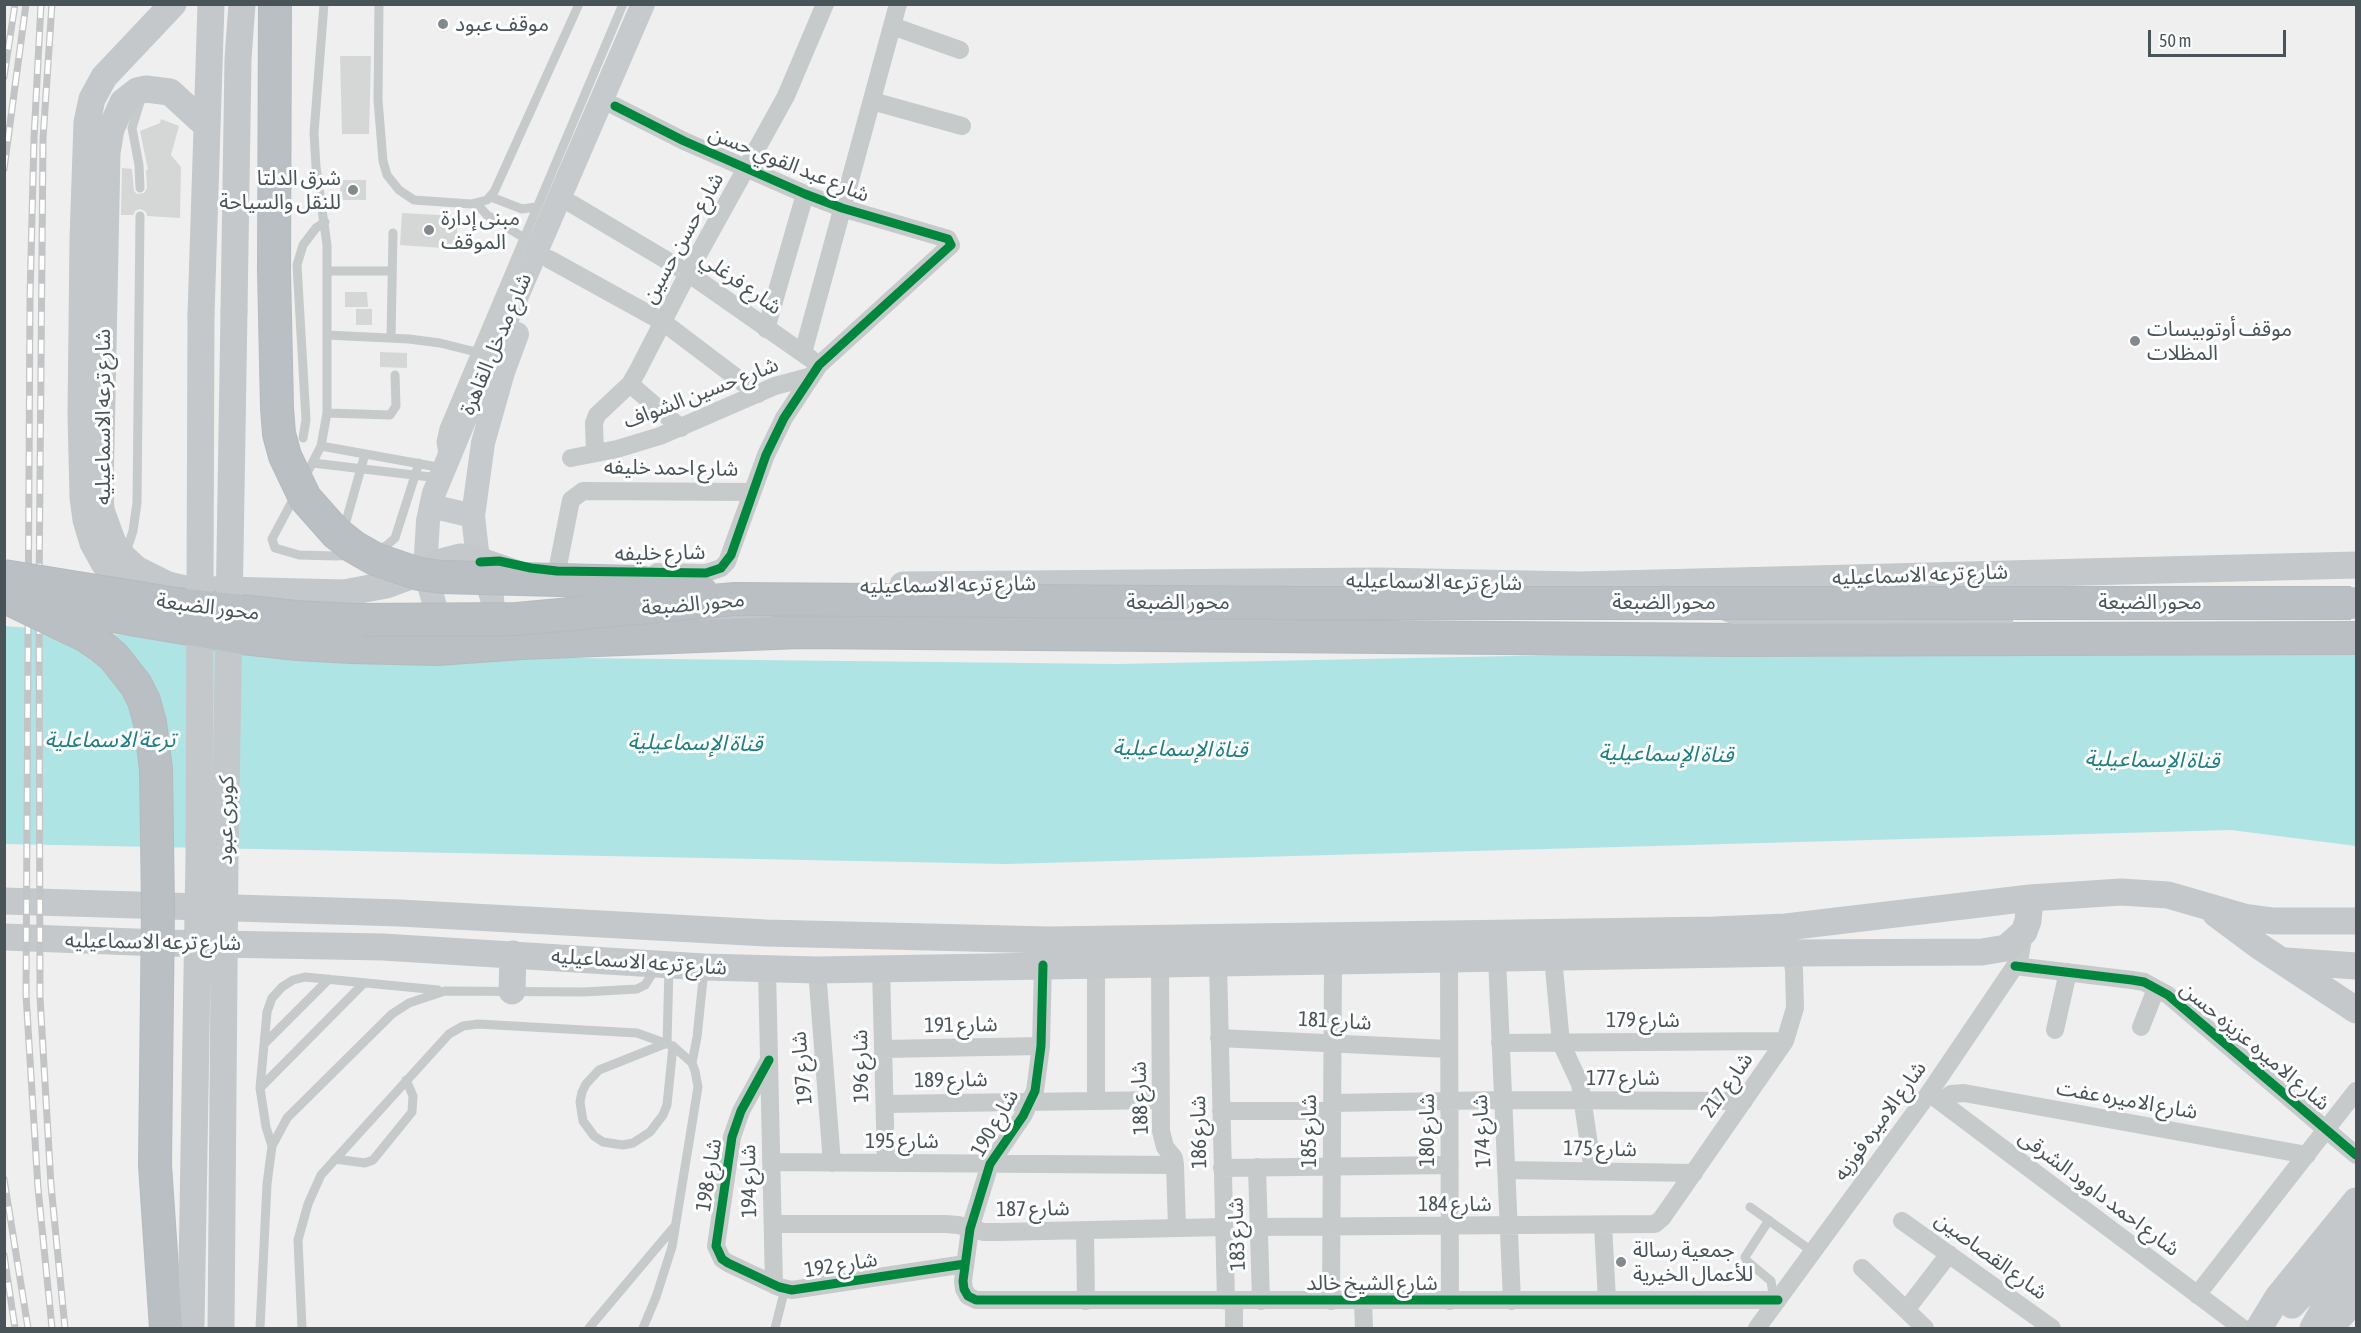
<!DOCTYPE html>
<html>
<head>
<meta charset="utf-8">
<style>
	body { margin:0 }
	#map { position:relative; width:2361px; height:1333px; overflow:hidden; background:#efefef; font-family:"Asap Condensed",sans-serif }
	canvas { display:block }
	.frame { position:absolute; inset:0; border:6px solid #495459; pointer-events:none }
	.scale { position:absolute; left:2148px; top:30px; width:138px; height:27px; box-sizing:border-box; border:3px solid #495459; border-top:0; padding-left:8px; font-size:18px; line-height:21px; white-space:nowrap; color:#495459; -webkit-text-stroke:4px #fff; paint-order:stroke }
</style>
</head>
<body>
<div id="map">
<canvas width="2361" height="1333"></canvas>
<div class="frame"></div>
<div class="scale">50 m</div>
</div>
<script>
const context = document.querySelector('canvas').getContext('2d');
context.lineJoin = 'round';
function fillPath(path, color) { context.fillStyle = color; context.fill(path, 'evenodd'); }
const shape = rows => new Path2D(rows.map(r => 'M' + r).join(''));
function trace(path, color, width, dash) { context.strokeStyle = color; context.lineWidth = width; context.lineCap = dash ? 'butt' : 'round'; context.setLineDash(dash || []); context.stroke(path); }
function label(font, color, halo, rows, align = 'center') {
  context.font = font + ' "Asap Condensed","Noto Sans Arabic",sans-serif'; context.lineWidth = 6; context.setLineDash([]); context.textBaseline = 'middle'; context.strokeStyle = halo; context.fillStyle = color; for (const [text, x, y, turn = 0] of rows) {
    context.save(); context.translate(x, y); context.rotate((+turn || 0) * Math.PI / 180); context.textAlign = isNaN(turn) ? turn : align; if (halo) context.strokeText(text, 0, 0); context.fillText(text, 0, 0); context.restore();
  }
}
const water = shape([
	[4,626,397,656,1117,664,2356,639,2356,846,2231,830,1006,864,5,844]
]);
const building = shape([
	[340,56,371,56,369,134,342,134],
	[161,119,179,126,171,155,181,167,180,218,147,216,146,212,141,209,136,210,133,215,121,215,122,168,132,169,134,191,137,194,144,193,147,188,146,170,148,170,140,131,160,123],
	[340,180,366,180,366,200,340,200],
	[402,213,458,216,456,249,400,245],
	[345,292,367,292,368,307,345,307],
	[356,309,372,309,372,325,356,325],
	[380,352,407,353,407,368,380,367]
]);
const lane = shape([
	[379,4,378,100,383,161,387,175,399,190,414,200,471,204,487,200,494,192,579,4],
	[140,188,139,165,132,128,141,99],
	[491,197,522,209,536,207],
	[477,204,487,215,529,241],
	[327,271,392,271],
	[327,335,409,339,440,343,480,353],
	[391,338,393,233],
	[327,413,390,415,396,406,395,375],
	[303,438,306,420,297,265,303,245,316,228,325,222],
	[321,446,443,468],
	[443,454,441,442,444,428,623,4],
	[313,463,439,478],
	[304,479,321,446,327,413,327,245,316,167,314,133,324,4],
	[296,494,272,539,275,548,299,555,336,556,352,555],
	[343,532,365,454],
	[374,550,386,546,395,538,419,463],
	[126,552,133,531,137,503,140,216],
	[669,968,667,1043,599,1070,586,1084,582,1092,580,1102,583,1121,594,1136,603,1142,623,1145,633,1143,650,1132,663,1115,667,1105,673,1046],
	[264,1044,329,979],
	[692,1063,697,1037,704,970],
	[260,1088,364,983],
	[272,1146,266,1127,260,1088,267,1012,272,998,282,987,293,980,305,977,438,990],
	[335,1159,365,1163,373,1160,412,1112,413,1096,406,1080],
	[1750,1207,1813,1252],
	[1769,1220,1745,1257,1747,1261,1771,1281,1774,1300],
	[260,1328,267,1184,272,1146,287,1118,392,1014,409,1003,445,991,584,992,637,989,645,985,656,968],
	[302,1328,298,1240,308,1204,321,1175,449,1034,463,1026,478,1024,637,1033,673,1046,692,1063,695,1071,698,1087,672,1247,656,1297,643,1328],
	[589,1328,674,1227],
	[775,1328,785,1289]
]);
const street = shape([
	[892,26,960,50],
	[872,101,962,126],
	[615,106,684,141,805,194,842,208,948,239,951,245,819,365,784,418,766,455,727,562,721,568,706,573,657,572],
	[572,204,688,273,811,359],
	[549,259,663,322,758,394],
	[766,329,805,194],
	[803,353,898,4],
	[630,384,681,428],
	[595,453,594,423,597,415,630,384,637,372,688,273,786,96,825,4],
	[571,458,617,449,660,436,775,386,812,376],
	[557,571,571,500,583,491,752,492],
	[1553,957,1561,1043,1580,1084,1593,1171],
	[1497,958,1512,1301],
	[1449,959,1450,1301],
	[1160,963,1161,1131,1165,1147,1174,1158,1175,1165,1177,1228],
	[1218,963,1226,1301],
	[1043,965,1041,1046,1035,1091,1023,1116,990,1164,970,1229,963,1281,964,1289,968,1296,976,1300,1778,1300],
	[2015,966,2132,980,2144,982,2168,995,2356,1155],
	[881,968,886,1163],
	[767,969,774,1285],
	[817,970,832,1163],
	[2141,1027,2156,989],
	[2055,1030,2068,972],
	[1219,1038,1449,1049],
	[1500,1043,1785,1041],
	[883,1049,1041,1046],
	[769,1060,741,1111,732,1137,716,1246,722,1259,728,1263,779,1287,792,1290,965,1264],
	[1929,1093,2242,1328],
	[1096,1101,1096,964],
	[1942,1102,1951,1094,1964,1093,2307,1155],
	[1332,1103,1503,1100,1744,1101],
	[885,1104,1161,1100],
	[1221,1111,1332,1111],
	[771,1162,1175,1165],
	[1257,1167,1261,1301],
	[1222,1168,1450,1165],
	[1506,1170,1694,1173],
	[1902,1221,2052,1328],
	[773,1224,946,1224,958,1225,984,1232,999,1232,1224,1227],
	[1603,1225,1607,1300],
	[1259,1227,1655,1224,1662,1218,1785,1041,1795,1008,1794,970,1791,953],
	[1085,1230,1086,1301],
	[1862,1268,1925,1328],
	[2197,1295,2356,1091],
	[1331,1301,1333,961],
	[1363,1301,1364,1328],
	[1906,1310,1949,1254],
	[1234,1328,1234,1300],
	[1757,1328,1929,1093,2015,966,2020,956,2024,932]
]);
const secondary = shape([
	[431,506,473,516],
	[494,625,492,598,477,551,473,516,483,443,503,372,517,334],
	[441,627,429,585,426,554,428,521,434,493,491,356,643,4]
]);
const primary = shape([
	[206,125,170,92,146,89,137,91,123,102,111,129,107,153,100,492,101,510,113,543,123,557,136,569,168,585,185,589,344,593,386,585,427,570,437,563,460,557,472,558,518,574],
	[234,311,238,59,242,4],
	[201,315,211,4],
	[903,585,1378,581,1579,585,2356,565],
	[145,600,120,582,104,563,93,543,86,520,83,497,81,415,83,239,87,122,92,99,104,77,173,4],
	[1725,607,1750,617,1777,622,2000,624],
	[834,617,955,615],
	[636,622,760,619],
	[4,901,400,913,766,933,1049,940,1714,930,1786,927,2030,898,2121,892,2168,895,2244,917,2273,921,2356,921],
	[2216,914,2259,946,2356,1010],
	[4,937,161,943,383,947,704,967,817,970,1791,953,1982,952,2006,948,2024,932,2028,921,2030,898],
	[2286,961,2356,966],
	[512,991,513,954],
	[2292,1305,2344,1249],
	[2259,1328,2278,1297,2356,1201],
	[2313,1328,2322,1312,2356,1267],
	[2329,1328,2356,1299]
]);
const highway = shape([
	[352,647,437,649,522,643,800,632,1736,640,2356,638]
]);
const rail = shape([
	[41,4,34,138,30,297,26,995,38,1188,52,1328],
	[52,4,43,139,39,594,40,997,51,1185,65,1328],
	[4,77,15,4],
	[4,169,26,4],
	[4,1179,28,1328],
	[4,1255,15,1328]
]);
const primaryBridge = shape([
	[2344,1249,2356,1235],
	[191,1328,199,857,201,315],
	[221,1328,225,857,234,311]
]);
const highwayBridge = shape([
	[275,4,274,271,277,408,279,434,285,456,305,498,336,533,354,547,375,559,419,574,442,577,637,582,702,592],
	[4,576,176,604,295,617,354,620,517,619,735,599,1303,603,2351,603],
	[11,600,86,636,101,646,114,657,136,685,144,701,150,723,156,769,158,907,155,1165,166,1328],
	[47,605,243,638,297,644,352,647]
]);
const cycleway = shape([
	[480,562,499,561,531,568,557,571,706,573,721,568,731,555,766,455,784,418,819,365,951,245,948,239,842,208,805,194,684,141,615,106],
	[1043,965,1041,1046,1035,1091,1023,1116,990,1164,970,1229,963,1281,964,1289,968,1296,976,1300,1778,1300],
	[2015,966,2132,980,2144,982,2168,995,2356,1155],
	[769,1060,741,1111,732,1137,716,1246,722,1259,728,1263,779,1287,792,1290,965,1264]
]);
const markers = [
	[443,24,6,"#838a8e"],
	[353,190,6,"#838a8e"],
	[429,230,6,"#838a8e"],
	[2135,341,6,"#838a8e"],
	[1621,1262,6,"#838a8e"]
];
const poiNames = [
	["موقف عبود",455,24],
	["شرق الدلتا",341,178,"right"],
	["للنقل والسياحة",341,202,"right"],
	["مبنى إدارة",441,218],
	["الموقف",441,242],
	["موقف أوتوبيسات",2147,329],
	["المظلات",2147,353],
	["جمعية رسالة",1633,1250],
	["للأعمال الخيرية",1633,1274]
];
const streetNames = [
	["شارع عبد القوي حسن",789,164,22],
	["شارع حسن حسين",683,238,-61],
	["شارع فرغلي",741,283,35],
	["شارع مدخل القاهرة",496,344,-67],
	["شارع حسين الشواف",701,393,-21],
	["شارع ترعه الاسماعيليه",103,417,-90],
	["شارع احمد خليفه",671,468,1],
	["شارع خليفه",660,553,-1],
	["شارع ترعه الاسماعيليه",1920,575,-2],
	["شارع ترعه الاسماعيليه",1434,582,1],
	["شارع ترعه الاسماعيليه",948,585,-1],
	["محور الضبعة",1178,602],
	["محور الضبعة",1664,602],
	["محور الضبعة",2150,602],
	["محور الضبعة",693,604,-5],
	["محور الضبعة",208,607,7],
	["كوبرى عبود",226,820,-89],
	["شارع ترعه الاسماعيليه",153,942,1],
	["شارع ترعه الاسماعيليه",639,962,4],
	["شارع 179",1643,1020],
	["شارع 181",1335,1021,3],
	["شارع 191",961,1025,-1],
	["شارع الاميره عزيزه حسن",2255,1046,40],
	["شارع 196",861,1066,-91],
	["شارع 197",802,1068,-95],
	["شارع 177",1623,1078],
	["شارع 189",951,1080,-1],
	["شارع 217",1727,1085,-55],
	["شارع 188",1140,1098,-92],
	["شارع الاميره عفت",2127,1100,10],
	["شارع الاميره فوزيه",1880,1121,-54],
	["شارع 190",995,1123,-60],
	["شارع 180",1427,1130,-90],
	["شارع 185",1309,1131,-90],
	["شارع 174",1482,1131,-93],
	["شارع 186",1199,1132,-91],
	["شارع 195",902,1141],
	["شارع 175",1600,1149,1],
	["شارع 198",709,1175,-81],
	["شارع 194",749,1181,-91],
	["شارع احمد داوود الشرقى",2099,1193,37],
	["شارع 184",1455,1204],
	["شارع 187",1033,1209,-1],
	["شارع 183",1237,1234,-92],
	["شارع القصاصين",1991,1256,36],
	["شارع 192",841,1265,-9],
	["شارع الشيخ خالد",1372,1283]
];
const waterNames = [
	["ترعة الاسماعلية",110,740],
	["قناة الإسماعيلية",695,743,1],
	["قناة الإسماعيلية",1180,749,1],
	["قناة الإسماعيلية",1666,754,1],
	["قناة الإسماعيلية",2152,760,1]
];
fillPath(water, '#afe4e5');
fillPath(building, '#d5d7d7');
trace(highway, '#b5babe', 34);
trace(lane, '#c7caca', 9);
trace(street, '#c7caca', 18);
trace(secondary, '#c7cacc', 24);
trace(primary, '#c4c8ca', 27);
trace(highway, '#b9bfc2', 32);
trace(rail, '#c3c4c5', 7);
trace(rail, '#fff', 4.5, [14]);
trace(highwayBridge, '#b5babe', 34, []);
trace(primaryBridge, '#c4c8ca', 27);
trace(highwayBridge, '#b9bfc2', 32);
trace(cycleway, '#00873e', 9);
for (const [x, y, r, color] of markers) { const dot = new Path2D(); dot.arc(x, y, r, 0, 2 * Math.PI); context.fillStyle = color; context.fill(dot); trace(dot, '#fff', 2); }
label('21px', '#495459', '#fff', poiNames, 'left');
label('21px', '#495459', '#fff', streetNames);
label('italic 22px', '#1b8084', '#fff', waterNames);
</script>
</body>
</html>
